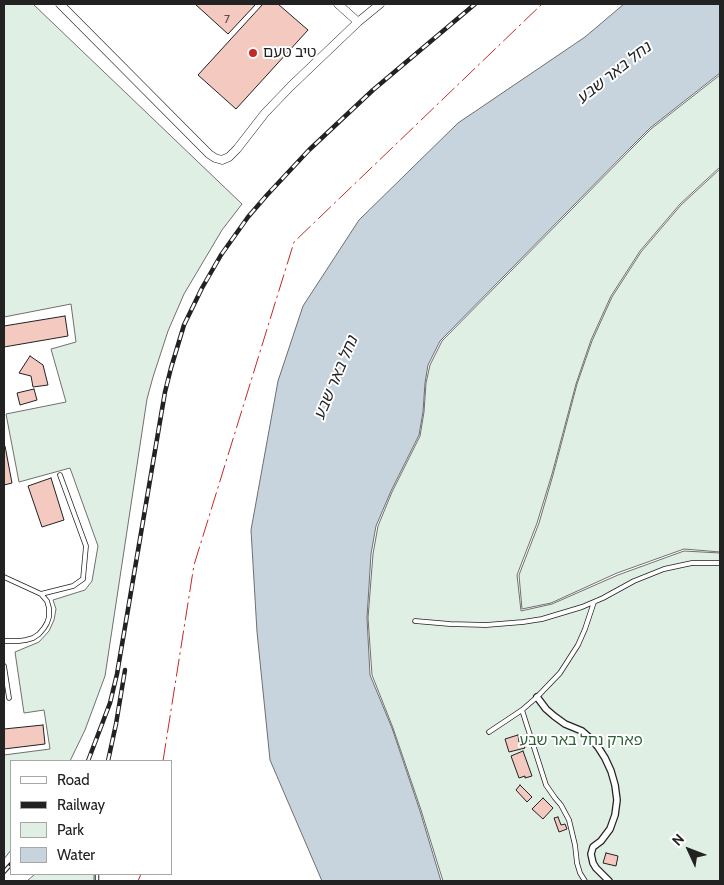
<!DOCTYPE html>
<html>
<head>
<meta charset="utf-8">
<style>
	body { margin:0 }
	#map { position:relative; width:724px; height:885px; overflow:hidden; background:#fff; font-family:Cabin,sans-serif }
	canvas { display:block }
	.frame { position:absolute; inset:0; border:5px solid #222; pointer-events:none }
	.legend { position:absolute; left:10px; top:760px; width:162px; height:115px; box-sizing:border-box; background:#fff; border:1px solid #a7a7a7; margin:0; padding:6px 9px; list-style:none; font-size:15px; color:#222 }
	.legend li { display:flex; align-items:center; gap:10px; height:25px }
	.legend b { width:25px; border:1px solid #a7a7a7 }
	.north { position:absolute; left:664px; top:825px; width:50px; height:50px; -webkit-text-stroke:4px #fff; paint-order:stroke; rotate:313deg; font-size:14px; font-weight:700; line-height:20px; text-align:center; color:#222 }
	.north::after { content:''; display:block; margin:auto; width:18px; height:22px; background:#222; clip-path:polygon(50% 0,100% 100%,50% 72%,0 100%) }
</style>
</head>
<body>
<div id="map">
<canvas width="724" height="885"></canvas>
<div class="frame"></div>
<ul class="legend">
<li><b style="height:6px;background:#fff"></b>Road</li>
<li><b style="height:6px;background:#222"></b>Railway</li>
<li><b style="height:14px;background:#e0efe3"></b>Park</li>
<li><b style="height:14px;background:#c7d3dd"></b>Water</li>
</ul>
<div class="north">N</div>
</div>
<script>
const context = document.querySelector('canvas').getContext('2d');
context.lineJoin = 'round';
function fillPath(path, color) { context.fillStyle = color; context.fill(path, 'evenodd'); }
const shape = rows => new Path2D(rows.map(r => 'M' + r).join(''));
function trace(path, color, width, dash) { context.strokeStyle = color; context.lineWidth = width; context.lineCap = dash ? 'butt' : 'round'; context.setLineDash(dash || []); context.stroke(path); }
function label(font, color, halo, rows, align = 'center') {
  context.font = font + ' Cabin,"Noto Sans Hebrew",sans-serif'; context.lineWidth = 4; context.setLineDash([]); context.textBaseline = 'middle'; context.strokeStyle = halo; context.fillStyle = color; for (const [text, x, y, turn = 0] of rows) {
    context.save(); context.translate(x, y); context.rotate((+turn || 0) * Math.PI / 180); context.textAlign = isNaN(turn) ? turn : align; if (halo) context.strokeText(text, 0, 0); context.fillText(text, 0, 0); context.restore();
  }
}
const green = shape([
	[4,4,33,4,242,204,222,230,184,294,168,331,153,377,147,399,105,676,85,730,70,761,11,761,11,850,4,859,4,755,50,749,44,710,24,713,15,652,39,642,49,631,54,620,56,609,53,600,85,590,92,581,98,546,70,468,19,482,6,414,66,402,51,349,76,342,71,304,4,317,4,4],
	[720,75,720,167,680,204,640,251,611,296,591,340,576,384,552,474,537,523,517,575,521,611,552,604,618,575,684,551,720,553,720,881,443,881,421,810,393,728,372,675,368,618,373,554,378,526,392,492,420,436,424,412,426,383,430,365,442,341,633,147,651,129,720,75],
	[720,169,720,552,684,549,617,573,551,603,522,609,519,575,539,523,553,475,577,384,592,341,612,297,641,252,681,205,720,169],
	[35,874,94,874,94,881,27,881,35,874]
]);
const water = shape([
	[624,4,720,4,720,73,650,128,632,146,440,341,428,365,425,383,423,412,419,435,391,491,376,526,371,554,367,618,370,675,392,728,420,811,441,881,322,881,270,760,257,632,251,530,278,381,303,306,359,220,458,123,585,37,624,4]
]);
const building = shape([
	[195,4,256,4,228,34,195,4],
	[263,4,278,4,308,30,236,109,198,75,263,4],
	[65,316,68,336,4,347,4,326,65,316],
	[30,356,43,365,48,385,33,387,31,376,19,373,30,356],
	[34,389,37,400,20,405,17,393,34,389],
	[4,446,5,446,12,483,4,485,4,446],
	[51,478,64,520,42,527,28,486,51,478],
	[43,725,45,744,4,749,4,729,43,725],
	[518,735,519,742,523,741,525,748,509,752,505,739,518,735],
	[523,751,532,776,525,778,525,776,519,778,511,756,523,751],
	[520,785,532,797,527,802,516,790,520,785],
	[543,798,553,808,543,819,532,809,543,798],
	[558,817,561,825,565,824,567,829,559,832,554,818,558,817],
	[606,853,618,856,616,866,603,863,606,853]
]);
const service = shape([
	[4,577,41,594,47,601,49,608,49,617,47,623,44,628,39,634,33,638,26,640,19,641,4,641],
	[41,594,73,586,83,579,86,546,60,475],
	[415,621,450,624,486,625,523,622,542,619,582,607,603,598,634,581,664,569,692,563,720,563],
	[4,666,9,698],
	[522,710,546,785,555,798,561,805,569,820,575,845,577,863,580,873,585,881],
	[489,732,522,710,537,697,560,673,578,645,585,629,594,602]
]);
const pedestrian = shape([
	[537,697,546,709,554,716,565,724,582,731,590,738,598,747,605,758,611,771,615,785,617,800,615,815,610,829,601,841,593,847,591,854,593,863,596,868,609,881]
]);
const minor = shape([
	[60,4,209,154,215,158,222,160,229,157,237,149,265,113,291,86,358,22,380,4],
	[338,4,358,22]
]);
const rail = shape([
	[88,761,110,703,117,674,165,392,171,368,184,325,202,288,221,255,248,217,267,195,309,150,373,90,475,4],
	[108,761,116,724,125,670],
	[4,872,11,864],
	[97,874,97,881]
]);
const power = shape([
	[163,761,194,565,294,242,542,4],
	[138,881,141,874]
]);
const markers = [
	[253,53,5,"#c62828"]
];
const numberNames = [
	["7",227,19]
];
const poiNames = [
	["טיב טעם",263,53]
];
const parkNames = [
	["פארק נחל באר שבע",581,741]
];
const waterNames = [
	["נחל באר שבע",614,73,-38],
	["נחל באר שבע",336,378,-67]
];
fillPath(green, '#e0efe3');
trace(green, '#6f6f6f', 1);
fillPath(water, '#c7d3dd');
trace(water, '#6f6f6f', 1);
fillPath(building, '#f3c9c0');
trace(building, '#222', 1);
trace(service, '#222', 5.5);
trace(pedestrian, '#222', 8);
trace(minor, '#222', 9);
trace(service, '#fff', 4);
trace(pedestrian, '#fff', 5.5);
trace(minor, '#fff', 8);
trace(rail, '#222', 4.5);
trace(rail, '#fff', 2.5, [8]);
trace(power, '#c62828', 1, [18, 4, 2.5, 4]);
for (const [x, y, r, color] of markers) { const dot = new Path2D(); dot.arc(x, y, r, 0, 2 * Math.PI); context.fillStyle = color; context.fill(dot); trace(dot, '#fff', 2); }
label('12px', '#564c4a', null, numberNames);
label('15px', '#222', '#fff', poiNames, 'left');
label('15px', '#2f5e38', '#fff', parkNames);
label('italic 16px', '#222', '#fff', waterNames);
</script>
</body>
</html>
